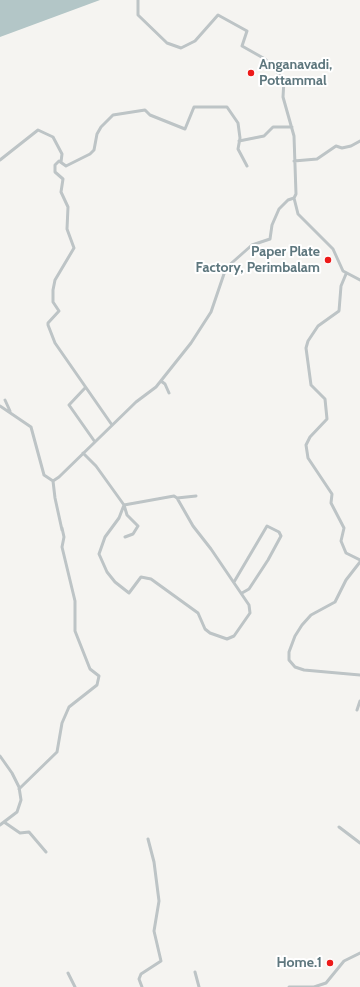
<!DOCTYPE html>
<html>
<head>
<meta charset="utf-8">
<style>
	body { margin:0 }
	canvas { display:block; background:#f5f4f1 }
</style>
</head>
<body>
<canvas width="360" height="987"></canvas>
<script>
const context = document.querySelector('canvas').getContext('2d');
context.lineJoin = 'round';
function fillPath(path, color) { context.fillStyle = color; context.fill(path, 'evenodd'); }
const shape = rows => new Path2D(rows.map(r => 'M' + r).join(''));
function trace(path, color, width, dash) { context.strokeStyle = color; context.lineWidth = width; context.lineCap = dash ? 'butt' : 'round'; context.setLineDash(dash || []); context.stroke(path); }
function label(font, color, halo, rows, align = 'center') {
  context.font = font + ' Cabin,sans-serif'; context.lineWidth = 4; context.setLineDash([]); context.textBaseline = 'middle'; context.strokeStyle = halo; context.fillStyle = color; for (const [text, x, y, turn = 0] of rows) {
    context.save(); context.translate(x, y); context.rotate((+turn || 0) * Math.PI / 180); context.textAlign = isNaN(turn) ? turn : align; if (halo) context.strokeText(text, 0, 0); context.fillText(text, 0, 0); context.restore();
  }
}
const water = shape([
	[0,0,100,0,0,37]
]);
const street = shape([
	[138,0,138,15,167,43,181,48,195,41,218,15,247,31,242,46,265,59,284,80,283,97,294,136,296,194,294,198,298,214,333,249,343,271,360,280],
	[239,141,264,136,273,127,292,127],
	[0,160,38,130,53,137,62,154,61,162],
	[294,161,317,159,336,146,342,148,351,146,360,141],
	[346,274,341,286,339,311,318,326,308,341,306,348,311,385,325,399,327,419,310,437,306,445,308,458,332,494,331,503,344,528,341,541,346,553,360,560],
	[161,381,165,384,169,393],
	[85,388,69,405,95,442],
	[5,400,10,411],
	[0,406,31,427,44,475,53,481,59,477,136,402,156,387,191,343,211,312,226,268,252,245,270,239,272,225,279,209,288,200,294,198],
	[112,425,55,343,48,325,48,323,59,311,53,302,53,290,55,280,74,248,67,229,68,207,61,192,63,179,55,172,55,165,59,161,66,166,90,154,94,150,97,134,101,127,113,115,145,110,150,115,185,129,194,107,227,107,238,123,240,138,238,149,247,166],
	[83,453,96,466,124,505,174,496,177,498,193,526,211,549,249,605,250,613,234,636,227,639,210,633,205,629,198,613,151,579,141,577,129,593,115,582,107,572,99,554,105,537,119,518,124,505],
	[53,481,55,498,62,530],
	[177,498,196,496],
	[124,505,127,515,138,526,133,534,125,537],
	[360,562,346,580,335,602,311,615,302,625,295,636,289,652,289,660,295,667,304,670,360,675],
	[234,582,267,526,279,532,281,536,268,560,249,589,242,593],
	[357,710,360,701],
	[0,756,12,773,19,787,21,800,17,812,0,825],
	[19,789,57,752,62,723,69,707,97,685,99,676,90,669,75,631,75,601,62,547,64,537,62,528],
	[4,822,20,833,29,832,46,852],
	[339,827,360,843],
	[195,972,199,987],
	[68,973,75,987],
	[142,987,139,979,141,974,161,961,154,931,159,901,154,862,148,839],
	[289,987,314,987,326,983,344,961,360,953]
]);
const markers = [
	[251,73,4,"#ed1a19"],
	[328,260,4,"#ed1a19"],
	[330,963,4,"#ed1a19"]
];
const poiNames = [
	["Anganavadi,",259,65,"left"],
	["Pottammal",259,81,"left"],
	["Paper Plate",320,252],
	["Factory, Perimbalam",320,268],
	["Home.1",322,963]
];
fillPath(water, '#b3c6c7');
trace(street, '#bdc4c6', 3);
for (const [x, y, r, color] of markers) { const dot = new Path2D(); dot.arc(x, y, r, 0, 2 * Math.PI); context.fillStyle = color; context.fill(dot); trace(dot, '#fff', 1.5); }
label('bold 14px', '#5e777e', '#fff', poiNames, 'right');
</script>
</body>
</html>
